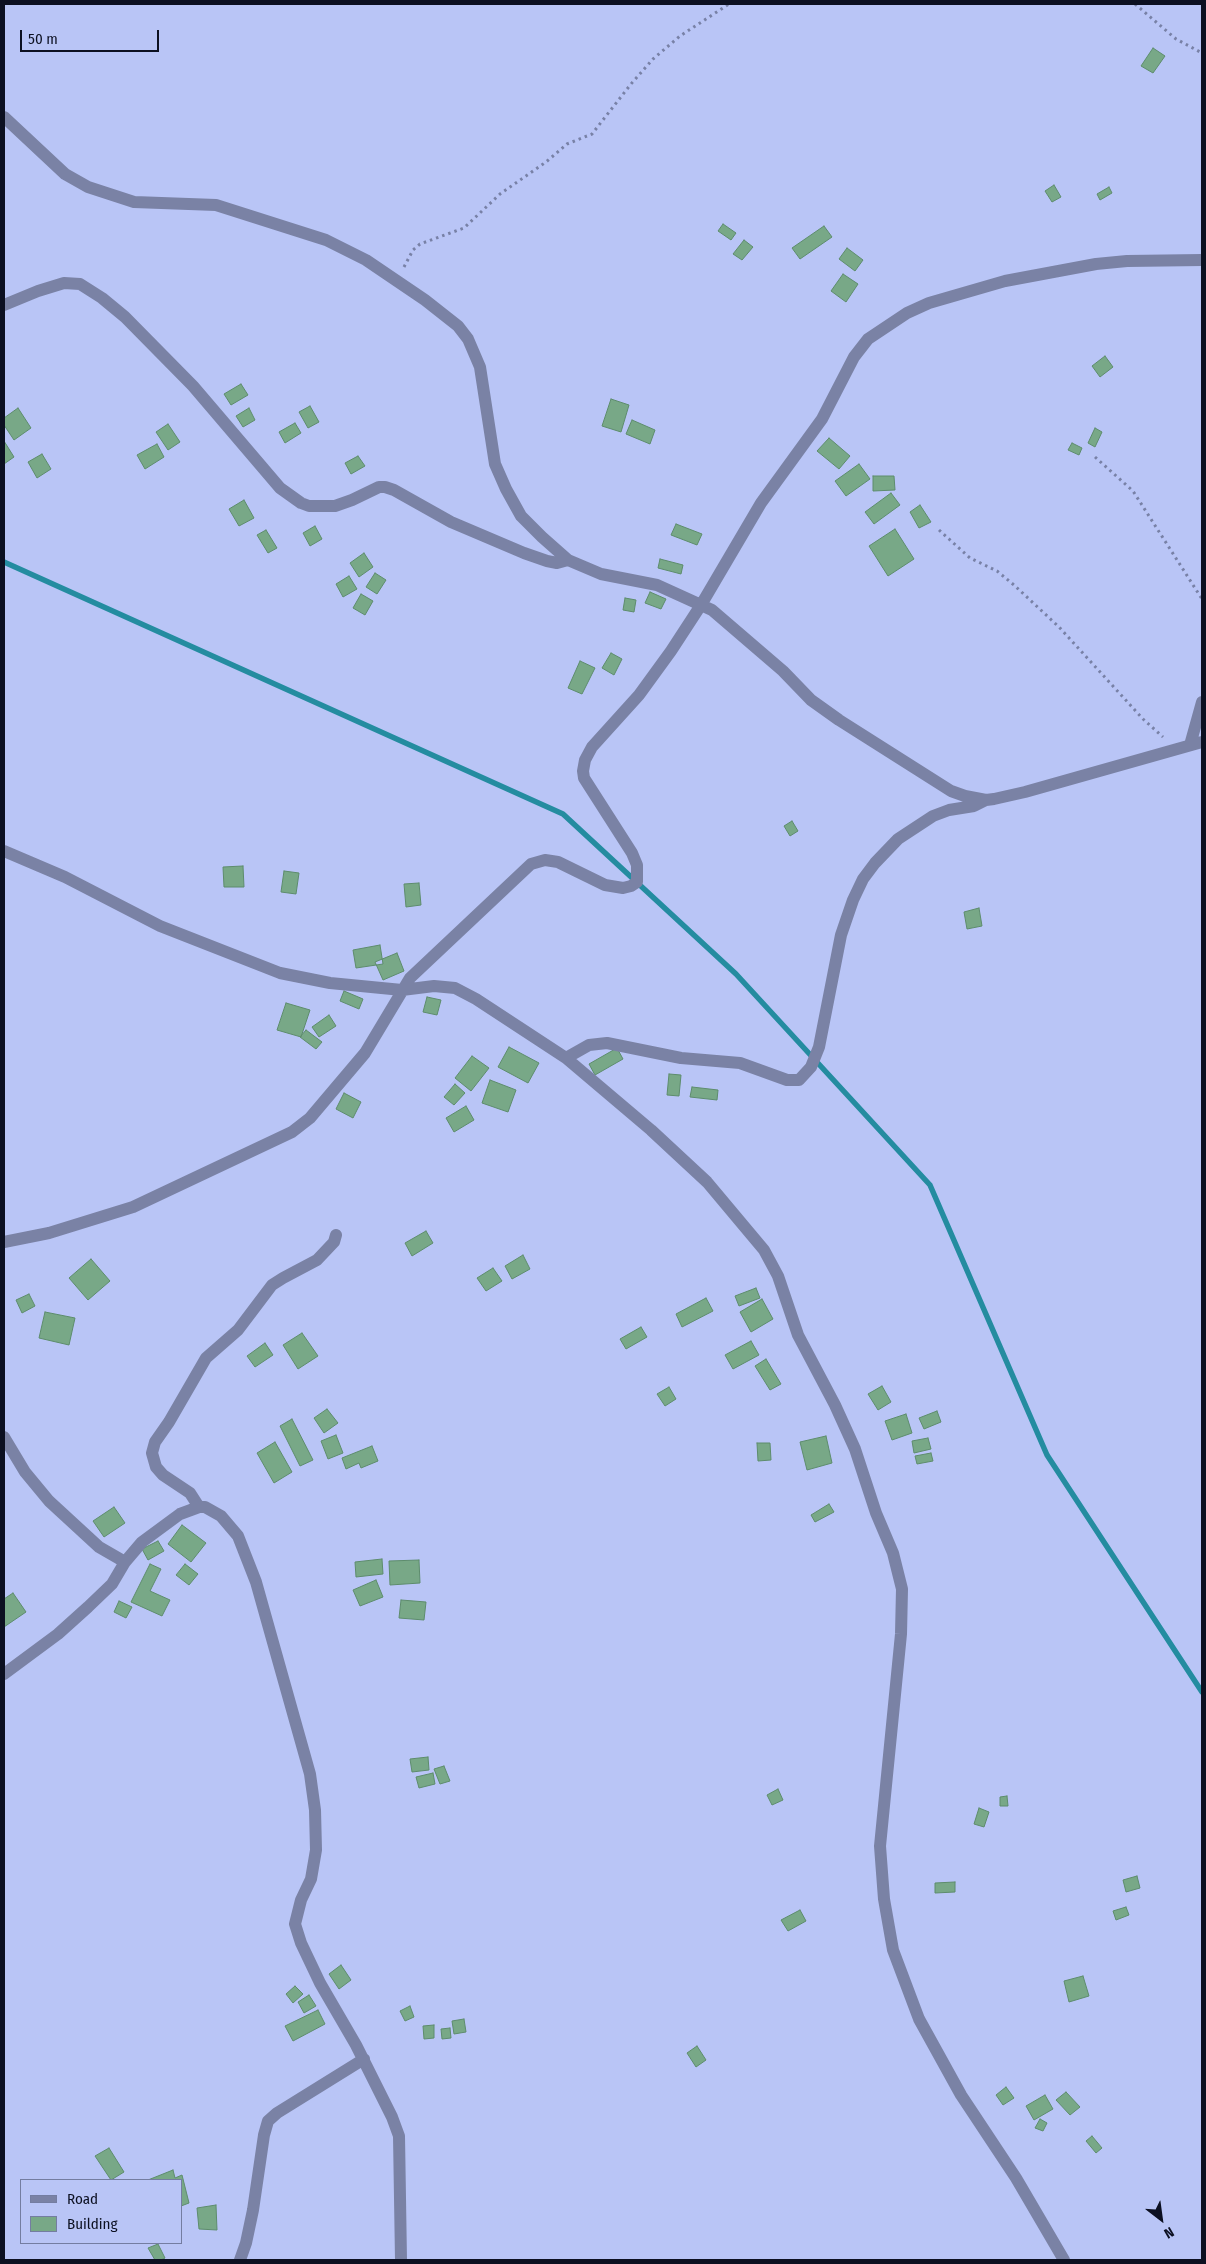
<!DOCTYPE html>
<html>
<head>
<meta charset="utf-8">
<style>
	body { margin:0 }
	#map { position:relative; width:1206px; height:2264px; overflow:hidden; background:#b9c5f6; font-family:"Fira Sans Condensed",sans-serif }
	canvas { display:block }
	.frame { position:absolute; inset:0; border:5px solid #0c1021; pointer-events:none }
	.legend { position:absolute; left:20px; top:2179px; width:162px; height:65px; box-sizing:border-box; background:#b9c5f6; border:1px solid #747da1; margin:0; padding:6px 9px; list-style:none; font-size:15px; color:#0c1021 }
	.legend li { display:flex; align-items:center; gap:10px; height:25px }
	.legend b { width:25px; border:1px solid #747da1 }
	.north { position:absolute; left:1136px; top:2194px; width:50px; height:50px; -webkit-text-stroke:4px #b9c5f6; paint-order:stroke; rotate:150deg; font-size:14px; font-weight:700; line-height:20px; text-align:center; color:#0c1021 }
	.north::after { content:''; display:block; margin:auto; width:18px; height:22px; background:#0c1021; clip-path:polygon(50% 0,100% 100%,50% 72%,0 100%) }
	.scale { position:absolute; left:20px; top:30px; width:139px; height:22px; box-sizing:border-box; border:2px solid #0c1021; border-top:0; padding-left:6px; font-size:15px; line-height:18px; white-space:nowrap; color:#0c1021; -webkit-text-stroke:4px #b9c5f6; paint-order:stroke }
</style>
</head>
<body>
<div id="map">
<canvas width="1206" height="2264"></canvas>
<div class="frame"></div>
<ul class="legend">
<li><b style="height:6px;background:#7a82a5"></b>Road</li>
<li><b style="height:14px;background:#78a887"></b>Building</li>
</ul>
<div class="north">N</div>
<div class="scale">50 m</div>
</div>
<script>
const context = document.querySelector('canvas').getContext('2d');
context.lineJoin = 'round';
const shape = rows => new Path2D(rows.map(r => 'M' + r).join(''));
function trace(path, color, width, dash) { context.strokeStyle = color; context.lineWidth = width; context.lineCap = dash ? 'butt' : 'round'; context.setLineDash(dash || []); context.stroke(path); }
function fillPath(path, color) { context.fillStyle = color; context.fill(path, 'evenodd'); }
const stream = shape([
	[4,562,563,814,736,974,930,1185,1047,1455,1202,1692]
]);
const building = shape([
	[1153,48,1165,56,1153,73,1141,66,1153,48],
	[1054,185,1061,197,1052,202,1045,191,1054,185],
	[1109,187,1112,193,1100,200,1097,194,1109,187],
	[723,224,736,233,731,240,718,231,723,224],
	[824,226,832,237,800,259,792,248,824,226],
	[744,240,753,247,742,260,733,254,744,240],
	[847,248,863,260,855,271,839,259,847,248],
	[843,274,858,284,846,302,831,291,843,274],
	[1105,356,1113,367,1100,377,1092,366,1105,356],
	[241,384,248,395,231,405,224,394,241,384],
	[611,399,629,405,621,432,602,426,611,399],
	[310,406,319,422,308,428,299,412,310,406],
	[18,408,31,428,14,440,4,425,4,418,18,408],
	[249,408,255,420,243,427,236,416,249,408],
	[632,420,655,430,650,444,626,434,632,420],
	[295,423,301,433,285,443,279,432,295,423],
	[168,424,180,442,168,450,156,432,168,424],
	[1095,428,1102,432,1095,447,1088,443,1095,428],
	[829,438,850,456,839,469,817,451,829,438],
	[4,441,14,457,4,464,4,441],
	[1072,443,1082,448,1079,455,1068,450,1072,443],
	[157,444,164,457,145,469,137,455,157,444],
	[42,454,51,469,37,478,28,462,42,454],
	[358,456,365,466,351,474,345,463,358,456],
	[859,464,870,479,846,496,835,481,859,464],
	[873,476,894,476,895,490,873,491,873,476],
	[891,493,900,505,874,524,865,512,891,493],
	[244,500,254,518,239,526,229,509,244,500],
	[920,505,931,522,919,528,910,512,920,505],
	[676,524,702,534,697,545,671,535,676,524],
	[315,526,322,539,310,546,303,533,315,526],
	[895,529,914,559,888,576,869,546,895,529],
	[266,530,277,548,268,553,257,535,266,530],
	[364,553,373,567,359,577,350,563,364,553],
	[660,559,683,565,681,574,658,568,660,559],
	[375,573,386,580,377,594,366,587,375,573],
	[349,576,357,589,343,597,336,584,349,576],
	[650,592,666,599,661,609,645,603,650,592],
	[361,594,373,601,365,615,353,608,361,594],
	[625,598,636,600,634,612,623,610,625,598],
	[611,653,622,659,614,675,602,668,611,653],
	[580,661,595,668,582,694,568,688,580,661],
	[792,821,798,831,790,836,784,826,792,821],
	[243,866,244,887,224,887,223,867,243,866],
	[284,871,299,873,296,894,281,892,284,871],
	[419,883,421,905,406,907,404,884,419,883],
	[979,908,982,926,967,929,964,912,979,908],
	[380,945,383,964,356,968,353,950,380,945],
	[397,953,404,971,383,980,375,962,397,953],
	[344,991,363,999,359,1009,340,1001,344,991],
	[427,997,441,1000,437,1015,423,1012,427,997],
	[286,1003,310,1010,301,1037,277,1030,286,1003],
	[329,1015,336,1026,319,1037,312,1027,329,1015],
	[306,1030,322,1042,316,1049,300,1037,306,1030],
	[509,1047,539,1063,528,1083,498,1067,509,1047],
	[617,1048,623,1059,595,1075,589,1064,617,1048],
	[472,1056,489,1068,471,1091,455,1078,472,1056],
	[669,1074,681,1075,679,1096,667,1095,669,1074],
	[490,1080,516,1090,508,1112,482,1103,490,1080],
	[455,1084,465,1093,454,1105,444,1097,455,1084],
	[692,1087,718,1090,717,1100,690,1097,692,1087],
	[344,1093,361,1102,353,1118,336,1109,344,1093],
	[466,1106,474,1120,454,1132,446,1118,466,1106],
	[426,1231,433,1243,412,1256,405,1243,426,1231],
	[523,1255,530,1269,512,1279,505,1266,523,1255],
	[91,1259,110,1281,88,1300,69,1278,91,1259],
	[493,1268,502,1281,486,1291,477,1278,493,1268],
	[756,1288,760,1298,739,1306,735,1296,756,1288],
	[29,1294,35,1306,22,1313,16,1300,29,1294],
	[706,1298,713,1311,682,1327,676,1314,706,1298],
	[762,1299,773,1319,751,1332,740,1312,762,1299],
	[45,1312,75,1318,69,1345,39,1338,45,1312],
	[641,1327,647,1337,626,1349,620,1339,641,1327],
	[302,1333,318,1356,298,1369,283,1345,302,1333],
	[751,1341,759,1355,733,1369,725,1355,751,1341],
	[265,1343,273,1355,255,1367,247,1356,265,1343],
	[766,1359,781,1384,770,1390,755,1366,766,1359],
	[882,1386,891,1402,878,1410,868,1394,882,1386],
	[669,1387,676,1399,665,1406,657,1394,669,1387],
	[327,1409,338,1423,324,1433,314,1418,327,1409],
	[937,1411,941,1422,924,1429,919,1418,937,1411],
	[906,1414,912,1433,892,1440,885,1421,906,1414],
	[292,1419,313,1460,300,1466,280,1426,292,1419],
	[336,1435,343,1453,328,1459,321,1441,336,1435],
	[826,1436,832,1463,807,1470,800,1442,826,1436],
	[928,1438,931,1449,914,1453,912,1441,928,1438],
	[275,1442,292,1472,274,1483,257,1453,275,1442],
	[757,1443,770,1443,771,1460,758,1461,757,1443],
	[372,1446,378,1461,361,1468,359,1463,346,1469,342,1458,372,1446],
	[931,1453,933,1461,917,1464,915,1456,931,1453],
	[829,1504,834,1512,815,1522,811,1515,829,1504],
	[114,1507,125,1523,104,1537,93,1521,114,1507],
	[182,1525,206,1543,191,1562,168,1544,182,1525],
	[158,1541,164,1551,148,1560,142,1549,158,1541],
	[382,1559,383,1574,356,1577,355,1562,382,1559],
	[419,1560,420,1583,390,1585,389,1561,419,1560],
	[150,1564,161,1569,150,1591,170,1600,162,1616,131,1602,150,1564],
	[185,1564,198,1574,189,1585,176,1575,185,1564],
	[376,1580,383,1597,360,1606,353,1590,376,1580],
	[13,1593,26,1612,4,1627,4,1599,13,1593],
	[401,1600,426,1602,424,1620,399,1618,401,1600],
	[119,1601,132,1607,126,1618,114,1612,119,1601],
	[428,1757,429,1770,412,1772,410,1759,428,1757],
	[444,1766,450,1781,440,1784,434,1769,444,1766],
	[433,1773,435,1784,419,1788,416,1777,433,1773],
	[778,1789,783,1800,772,1805,767,1795,778,1789],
	[1007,1796,1008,1806,1000,1806,1000,1797,1007,1796],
	[979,1808,989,1812,984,1827,974,1824,979,1808],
	[1137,1876,1140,1888,1126,1892,1123,1880,1137,1876],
	[955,1882,955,1892,935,1893,935,1883,955,1882],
	[1126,1907,1129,1915,1116,1920,1113,1911,1126,1907],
	[800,1910,806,1921,788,1931,781,1920,800,1910],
	[341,1965,351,1980,339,1989,329,1974,341,1965],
	[1083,1976,1089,1996,1069,2002,1064,1981,1083,1976],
	[295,1986,303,1994,293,2003,286,1994,295,1986],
	[309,1995,316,2006,304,2013,298,2002,309,1995],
	[410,2006,414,2017,405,2021,400,2011,410,2006],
	[318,2010,325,2024,293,2041,285,2026,318,2010],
	[464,2019,466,2032,454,2034,452,2021,464,2019],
	[434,2025,434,2038,424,2039,423,2026,434,2025],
	[450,2028,451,2038,442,2039,441,2029,450,2028],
	[697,2046,706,2060,696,2067,687,2053,697,2046],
	[1006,2087,1014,2098,1003,2105,996,2095,1006,2087],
	[1066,2092,1080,2107,1070,2115,1056,2100,1066,2092],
	[1045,2095,1053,2109,1034,2120,1026,2106,1045,2095],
	[1040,2119,1047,2123,1043,2131,1035,2128,1040,2119],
	[1092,2136,1102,2148,1096,2153,1086,2141,1092,2136],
	[109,2148,124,2172,111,2180,95,2156,109,2148],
	[173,2170,175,2178,182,2175,189,2203,181,2206,181,2180,148,2180,173,2170],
	[216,2205,217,2230,199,2229,197,2208,216,2205],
	[158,2244,165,2258,161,2260,155,2260,148,2248,158,2244]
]);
const path = shape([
	[1135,4,1176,39,1202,53],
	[404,267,413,250,420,244,464,228,500,194,546,162,567,144,592,134,631,84,653,59,680,36,729,4],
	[1095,457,1133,491,1202,599],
	[939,530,970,558,997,571,1014,585,1059,627,1143,719,1163,737]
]);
const minor = shape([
	[4,117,65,174,88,187,134,202,216,205,326,240,366,260,425,300,458,326,468,339,480,367,495,464,506,489,521,516,542,537,568,560,601,574,657,585,712,610,783,671,811,700,839,720,951,791,965,796,986,800,994,799,1025,792,1202,742],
	[4,305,38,291,64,283,80,284,102,298,125,317,193,386,280,488,301,503,309,506,335,506,352,500,379,487,385,487,394,490,451,522,524,553,547,561,557,563,568,560],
	[1190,745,1202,702],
	[4,851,65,877,160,926,280,973,330,983,402,990,434,986,455,988,476,999,566,1058,651,1130,707,1182,764,1250,778,1276,798,1335,835,1405,855,1449,876,1513,893,1553,902,1589,901,1634,880,1846,884,1899,893,1950,919,2019,961,2095,1016,2178,1064,2260],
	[566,1058,589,1045,607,1043,681,1058,740,1063,787,1080,799,1080,811,1067,819,1047,841,935,853,900,863,879,875,863,898,839,933,816,949,810,974,806,986,800],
	[4,1242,49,1233,133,1207,292,1132,310,1118,365,1053,410,978,531,864,545,860,558,862,605,885,623,888,631,886,637,882,637,865,632,853,584,778,583,771,585,760,592,747,639,695,671,651,701,605,761,503,822,419,854,357,868,339,907,313,929,303,1005,281,1096,264,1127,261,1202,260],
	[4,1437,25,1472,49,1501,99,1547,125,1562],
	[199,1507,190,1493,163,1475,156,1467,152,1453,155,1442,169,1422,206,1358,238,1330,272,1285,283,1278,317,1260,334,1242,336,1235],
	[4,1674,58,1634,88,1607,112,1584,125,1562,142,1542,180,1514,199,1507,205,1507,221,1516,238,1536,256,1582,310,1774,315,1810,316,1850,311,1879,301,1900,295,1924,301,1943,320,1983,356,2045,392,2117,399,2136,401,2260],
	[240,2260,246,2243,253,2210,264,2135,268,2121,277,2113,364,2059]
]);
trace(stream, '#248ca0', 5.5);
fillPath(building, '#78a887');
trace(building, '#5d8c6c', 1);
trace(path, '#7881a6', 3, [2.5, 4]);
trace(minor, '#7a82a5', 12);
</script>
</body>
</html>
